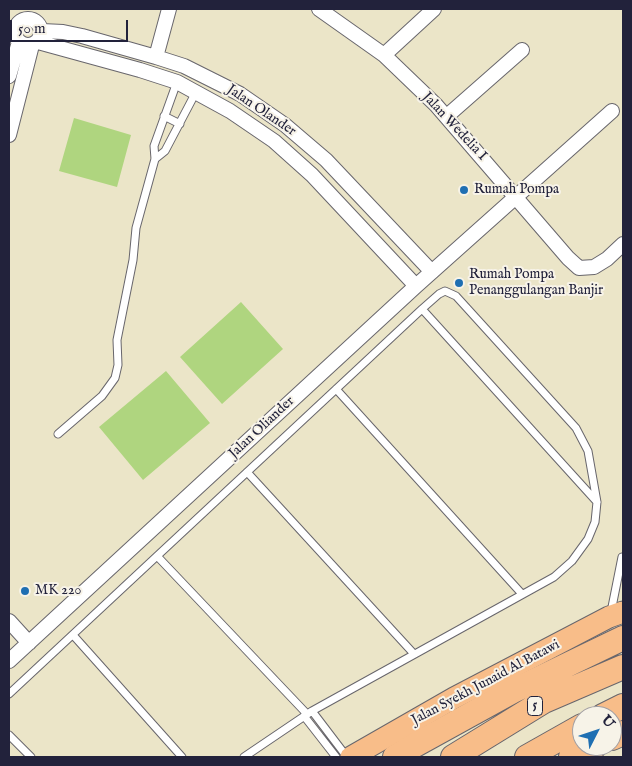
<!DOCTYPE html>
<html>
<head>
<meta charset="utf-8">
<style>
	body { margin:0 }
	#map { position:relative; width:632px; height:766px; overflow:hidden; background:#ebe5c8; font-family:"IM FELL English",serif }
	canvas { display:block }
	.frame { position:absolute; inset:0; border:10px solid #22223b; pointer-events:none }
	.north { position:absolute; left:572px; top:706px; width:50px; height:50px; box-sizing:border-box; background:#f7f3e8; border:1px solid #a29fa3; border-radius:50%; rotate:49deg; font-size:14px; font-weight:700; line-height:20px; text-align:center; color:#22223b }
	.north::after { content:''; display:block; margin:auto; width:18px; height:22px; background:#1f6fb2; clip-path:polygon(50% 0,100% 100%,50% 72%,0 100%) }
	.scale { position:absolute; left:10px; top:20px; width:118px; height:22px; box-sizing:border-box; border:2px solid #22223b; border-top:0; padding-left:6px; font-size:15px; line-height:18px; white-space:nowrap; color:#22223b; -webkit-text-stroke:4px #f7f3e8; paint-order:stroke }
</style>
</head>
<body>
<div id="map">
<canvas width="632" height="766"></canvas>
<div class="frame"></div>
<div class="north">U</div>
<div class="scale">50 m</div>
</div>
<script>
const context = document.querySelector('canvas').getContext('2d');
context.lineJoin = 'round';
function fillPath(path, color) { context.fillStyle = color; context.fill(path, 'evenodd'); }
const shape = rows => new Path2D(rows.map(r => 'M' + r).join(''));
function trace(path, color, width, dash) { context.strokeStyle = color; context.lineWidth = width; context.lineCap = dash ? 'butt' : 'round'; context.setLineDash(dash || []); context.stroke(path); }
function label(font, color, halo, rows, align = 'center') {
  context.font = font + ' "IM FELL English",serif'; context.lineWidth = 4; context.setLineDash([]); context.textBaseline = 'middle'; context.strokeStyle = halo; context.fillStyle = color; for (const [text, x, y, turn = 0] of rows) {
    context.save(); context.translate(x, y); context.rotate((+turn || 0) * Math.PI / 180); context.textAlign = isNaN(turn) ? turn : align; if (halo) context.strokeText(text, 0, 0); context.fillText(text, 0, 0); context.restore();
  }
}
const green = shape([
	[74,118,131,135,117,187,59,171],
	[241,302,283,349,222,404,180,357],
	[166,371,210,423,143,480,99,427]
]);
const lane = shape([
	[164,116,180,124],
	[155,159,165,151,196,92],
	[336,389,522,594],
	[58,434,102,396,115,378,118,365,117,340,133,260,136,228,155,159,154,146,177,82],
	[247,472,414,654],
	[157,556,307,714],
	[611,612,622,557],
	[73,635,182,757],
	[9,694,422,309],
	[312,711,347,757],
	[304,716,336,757],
	[9,735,31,757],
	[244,757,312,711,554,577,572,561,588,539,595,522,597,502,588,451,576,428,456,296,445,291,439,294,422,309,597,502]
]);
const street = shape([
	[319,9,384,55,436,105,568,258,579,268,594,267,607,259,623,244],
	'15 32a13 13 0 1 1 26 0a13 13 0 1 1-26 0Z',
	[42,31,63,32,82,36,156,57,184,66,240,94,285,125,326,160,432,272],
	[38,42,140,70,177,82,230,111,274,141,312,175,416,286],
	[384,55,434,9],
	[156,57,169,9],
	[9,76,19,42],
	[447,116,522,50],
	[9,135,32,45],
	[9,621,29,643],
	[9,661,416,286,612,111]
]);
const primary = shape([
	[351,757,454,698,609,617,623,612]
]);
const highway = shape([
	[603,716,623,706],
	[612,738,623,733],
	[395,757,415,745,513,691,623,638],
	[453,757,544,701,623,667],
	[527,757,582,726],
	[571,757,595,746]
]);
const markers = [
	[464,190,5,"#1f6fb2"],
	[459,283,5,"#1f6fb2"],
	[25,591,5,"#1f6fb2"]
];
const shields = [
	[535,706,15]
];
const shieldNames = [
	["5",535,706]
];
const streetNames = [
	["Jalan Olander",261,111,34],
	["Jalan Wedelia I",454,127,47],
	["Jalan Oliander",262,428,-43],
	["Jalan Syekh Junaid Al Batawi",486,683,-28]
];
const poiNames = [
	["Rumah Pompa",474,190],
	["Rumah Pompa",469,275],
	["Penanggulangan Banjir",469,291],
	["MK 220",35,591]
];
fillPath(green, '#afd57f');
trace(lane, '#68666c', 9);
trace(street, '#68666c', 16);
trace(primary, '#68666c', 23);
trace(highway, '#68666c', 26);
trace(lane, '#fff', 7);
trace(street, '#fff', 14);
trace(primary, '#f8bd89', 21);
trace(highway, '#f8bd89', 24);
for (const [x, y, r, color] of markers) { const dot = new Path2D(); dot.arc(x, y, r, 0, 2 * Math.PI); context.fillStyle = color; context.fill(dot); trace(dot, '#f7f3e8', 2); }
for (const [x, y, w] of shields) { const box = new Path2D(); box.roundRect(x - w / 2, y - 9.5, w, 19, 4); context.fillStyle = '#f7f3e8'; context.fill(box); trace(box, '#22223b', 1); }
label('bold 12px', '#22223b', null, shieldNames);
label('14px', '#22223b', '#f7f3e8', streetNames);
label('14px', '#22223b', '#f7f3e8', poiNames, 'left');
</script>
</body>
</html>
